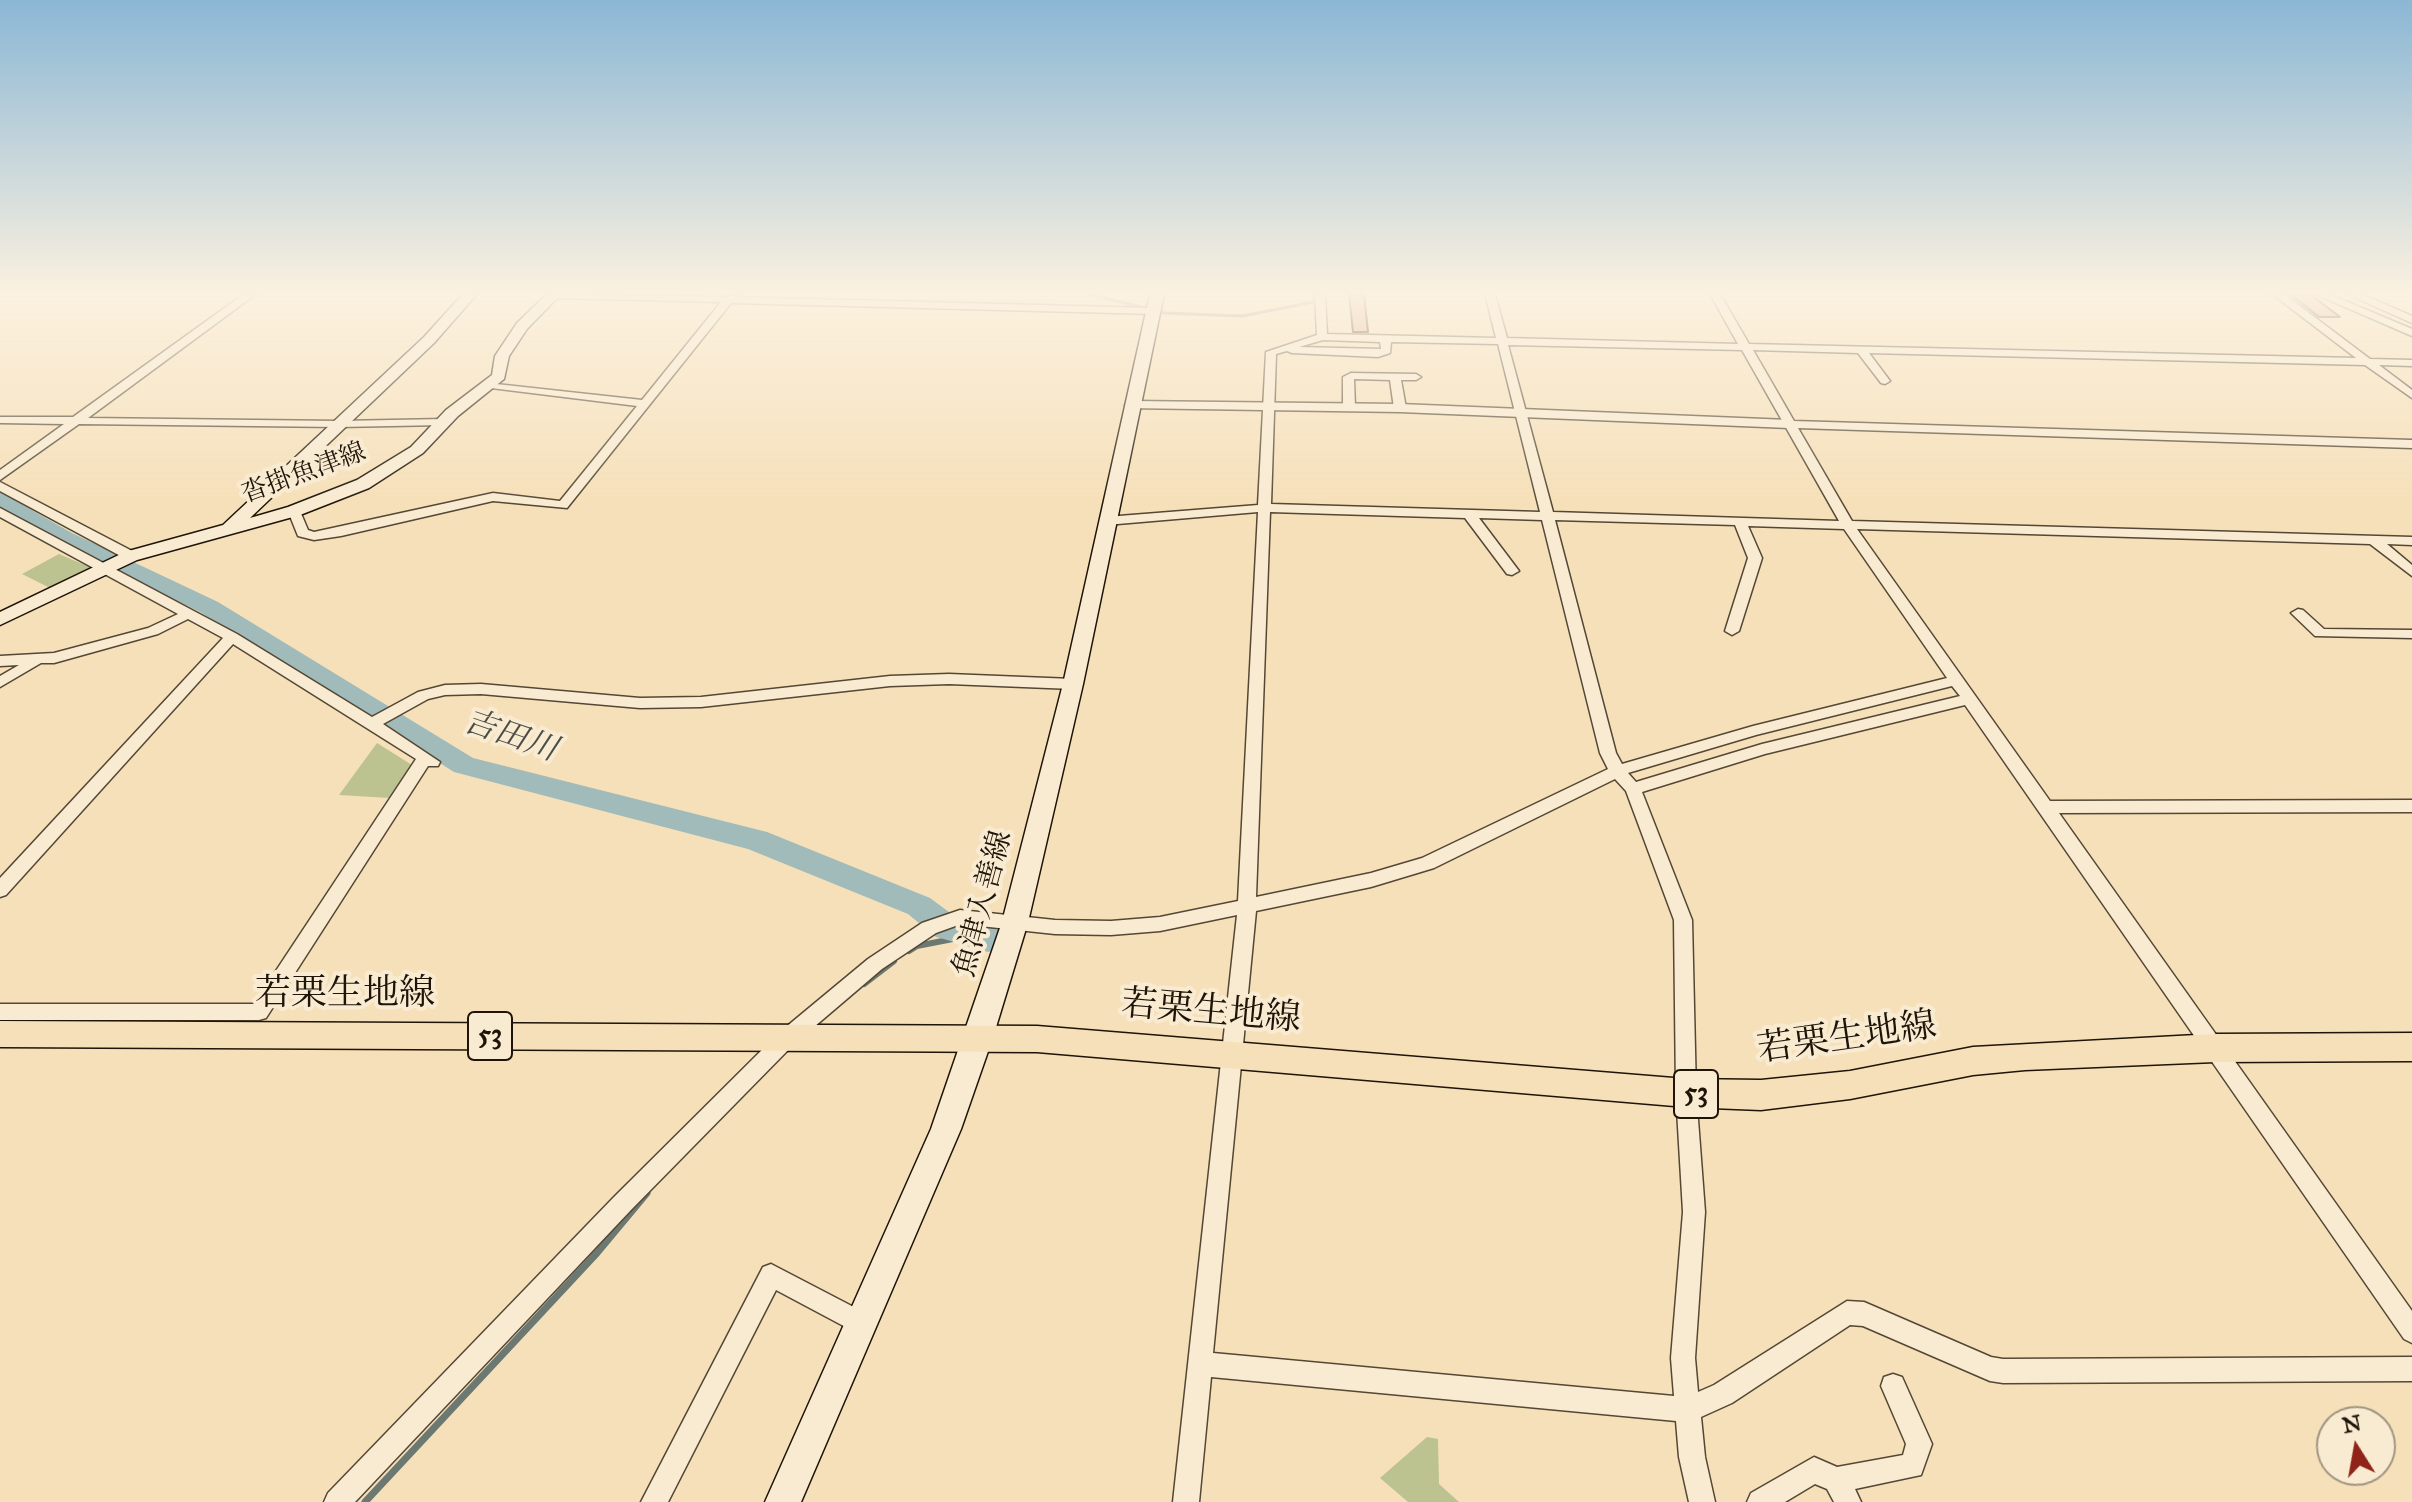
<!DOCTYPE html>
<html>
<head>
<meta charset="utf-8">
<style>
	body { margin:0 }
	#map { position:relative; width:2412px; height:1502px; overflow:hidden; background:#f6e0b9; font-family:"IM FELL Great Primer",serif }
	canvas { display:block }
	.north { position:absolute; left:2316px; top:1406px; width:80px; height:80px; box-sizing:border-box; background:#f9ebd2; border:2px solid #a19581; border-radius:50%; rotate:349deg; font-size:22px; font-weight:700; line-height:32px; text-align:center; color:#1e1407 }
	.north::after { content:''; display:block; margin:auto; width:28px; height:36px; background:#8f2418; clip-path:polygon(50% 0,100% 100%,50% 72%,0 100%) }
</style>
</head>
<body>
<div id="map">
<canvas width="2412" height="1502"></canvas>
<div class="north">N</div>
</div>
<script>
const context = document.querySelector('canvas').getContext('2d');
context.lineJoin = 'round';
function fillPath(path, color) { context.fillStyle = color; context.fill(path, 'evenodd'); }
const shape = rows => new Path2D(rows.map(r => 'M' + r).join(''));
function trace(path, color, width, dash) { context.strokeStyle = color; context.lineWidth = width; context.lineCap = dash ? 'butt' : 'round'; context.setLineDash(dash || []); context.stroke(path); }
function label(font, color, halo, rows, align = 'center') {
  context.font = font + ' "IM FELL Great Primer","Noto Serif JP",serif'; context.lineWidth = 8; context.setLineDash([]); context.textBaseline = 'middle'; context.strokeStyle = halo; context.fillStyle = color; for (const [text, x, y, turn = 0] of rows) {
    context.save(); context.translate(x, y); context.rotate((+turn || 0) * Math.PI / 180); context.textAlign = isNaN(turn) ? turn : align; if (halo) context.strokeText(text, 0, 0); context.fillText(text, 0, 0); context.restore();
  }
}
const green = shape([
	[59,554,94,569,56,591,22,574],
	[377,743,412,765,390,798,339,795],
	[1427,1437,1438,1439,1439,1484,1459,1502,1408,1502,1380,1478]
]);
const streamFar2 = shape([
	[1089,294,1165,313,1242,316,1314,302,1314,294]
]);
const streamFar1 = shape([
	[909,951,917,946,973,935],
	[864,984,894,961]
]);
const stream = shape([
	[365,1502,597,1253,647,1193]
]);
const river = shape([
	[0,492,72,533,218,602,473,758,767,832,930,898,957,918,999,930,1004,939,999,948,988,952,947,940,936,937,908,914,748,849,454,772,200,612,56,543,0,508,0,492]
]);
const building = shape([
	[1349,294,1364,294,1368,332,1353,332,1349,294],
	[2290,294,2310,294,2340,317,2319,317,2290,294]
]);
const minor = shape([
	[244,294,256,294,88,418,339,421,444,419,450,422,444,425,339,427,79,424,0,480,0,470,64,424,0,423,0,417,73,417,244,294],
	[551,294,726,297,738,294,736,297,1153,308,1158,311,1153,314,731,303,567,508,493,501,341,536,314,540,298,536,288,511,294,507,300,511,308,530,314,532,493,493,560,501,637,406,491,388,487,387,487,383,642,400,721,302,555,298,551,294],
	[1315,294,1325,294,1327,334,1496,338,1485,294,1495,294,1507,338,1738,344,1710,294,1720,294,1749,344,2356,358,2272,294,2284,294,2370,359,2412,360,2412,366,2379,365,2412,390,2412,398,2365,365,1869,353,1890,381,1885,384,1881,383,1858,353,1753,350,1794,421,2412,440,2412,448,1798,428,1852,521,2412,537,2412,545,2387,544,2412,565,2412,576,2370,544,1857,529,2050,801,2412,800,2412,812,2059,813,2412,1311,2412,1343,2404,1339,1965,705,1765,754,1642,792,1692,920,1696,1093,1705,1212,1695,1358,1698,1392,1714,1385,1847,1301,1864,1302,1991,1357,2003,1359,2412,1357,2412,1381,2003,1383,1990,1381,1863,1326,1850,1325,1732,1403,1701,1417,1705,1457,1715,1502,1689,1502,1679,1457,1676,1421,1211,1377,1199,1502,1173,1502,1237,915,1160,931,1111,935,1055,934,961,924,936,933,882,969,794,1044,630,1211,355,1502,324,1502,328,1493,614,1197,780,1032,868,959,922,923,960,910,1055,920,1111,921,1160,917,1238,901,1258,512,1106,525,1100,521,1106,517,1258,505,1266,352,1317,335,1315,294],
	[1323,340,1380,342,1381,349,1299,347,1323,340],
	[1391,342,1498,344,1540,512,1271,504,1276,354,1287,351,1292,353,1378,357,1390,353,1391,342],
	[1508,345,1742,350,1839,521,1553,512,1508,345],
	[1270,512,1465,518,1507,574,1512,575,1519,571,1479,518,1542,520,1600,753,1608,769,1422,858,1371,873,1256,897,1270,512],
	[1555,520,1735,525,1748,558,1725,631,1732,635,1739,631,1762,558,1748,526,1844,529,1947,678,1753,726,1622,764,1616,753,1555,520],
	[1952,686,1960,696,1762,744,1636,782,1628,773,1756,735,1952,686],
	[1615,779,1626,791,1674,920,1676,1093,1683,1212,1671,1358,1674,1396,1213,1353,1256,911,1371,887,1434,868,1615,779],
	[2315,294,2329,294,2412,329,2412,336,2315,294],
	[2347,294,2361,294,2412,316,2412,323,2347,294],
	[1351,373,1416,374,1421,377,1416,380,1401,380,1406,408,1400,411,1394,408,1390,380,1354,379,1355,407,1349,410,1343,407,1343,377,1351,373],
	[343,449,347,450,347,456,331,464,302,463,296,459,302,455,329,456,343,449],
	[0,482,136,553,138,556,131,560,126,559,0,491,0,482],
	[0,508,237,634,372,717,418,692,445,685,481,684,640,698,701,697,890,676,949,674,1073,679,1081,684,1073,689,949,684,890,686,701,707,640,708,481,694,445,695,428,699,383,724,440,762,438,766,428,766,266,1018,259,1020,0,1020,0,1004,254,1004,416,759,233,644,6,895,0,897,0,878,223,638,188,619,158,634,54,663,41,663,0,687,0,676,19,665,0,666,0,656,54,653,148,628,178,614,0,517,0,508],
	[2298,609,2303,610,2324,629,2412,630,2412,638,2315,636,2291,613,2298,609],
	[771,1264,869,1315,873,1323,869,1331,861,1335,853,1331,776,1290,668,1502,641,1502,763,1267,771,1264],
	[1893,1374,1902,1377,1932,1444,1921,1475,1855,1489,1861,1502,1834,1502,1827,1489,1815,1484,1785,1502,1747,1502,1751,1493,1814,1457,1837,1467,1903,1455,1906,1444,1881,1386,1884,1377,1893,1374]
]);
const tertiary = shape([
	[1132,401,1400,404,1789,420,1796,424,1789,428,1400,412,1127,408,1125,405,1132,401]
]);
const secondary = shape([
	[463,294,477,294,434,343,250,518,288,507,357,480,411,447,446,410,492,375,495,356,517,323,547,294,561,294,527,329,509,356,504,379,458,416,423,453,369,488,300,515,137,560,0,625,0,612,125,552,223,525,424,337,463,294],
	[1150,294,1164,294,1083,684,1028,922,993,1037,961,1129,801,1502,765,1502,931,1129,1002,922,1063,684,1150,294]
]);
const primary = shape([
	[0,1021,1037,1026,1686,1079,1761,1080,1850,1071,1973,1047,2215,1034,2412,1033,2412,1061,2215,1062,2025,1070,1973,1075,1850,1099,1761,1110,1686,1107,1037,1052,0,1047,0,1021]
]);
const farStreetnames = [
	["沓掛魚津線",304,474,-20]
];
const shields = [
	[490,1036,44],
	[1696,1094,44]
];
const shieldNames = [
	["53",490,1036],
	["53",1696,1094]
];
const streetNames = [
	["魚津入善線",984,904,-75]
];
const waterNames = [
	["吉田川",510,737,19]
];
const nearStreetnames = [
	["若栗生地線",345,995],
	["若栗生地線",1211,1013,5],
	["若栗生地線",1847,1039,-8]
];
fillPath(green, '#bcc290');
trace(streamFar2, '#6c7872', 3);
trace(streamFar1, '#6c7872', 6);
trace(stream, '#6c7872', 7);
fillPath(river, '#a0bbb9');
fillPath(building, '#e0a68d');
trace(building, '#1e1407', 2);
trace(minor, '#544734', 3);
trace(tertiary, '#544734', 3);
trace(secondary, '#1e1407', 3);
trace(primary, '#1e1407', 3);
fillPath(minor, '#f9ebd2');
fillPath(tertiary, '#f9ebd2');
fillPath(secondary, '#f9ebd2');
fillPath(primary, '#f6e0b9');
const sky = context.createLinearGradient(0, 0, 0, 505);
sky.addColorStop(0, '#8bb7d5');
sky.addColorStop(0.58, '#fbf1e0');
sky.addColorStop(1, '#fbf1e000');
context.fillStyle = sky;
context.fillRect(0, 0, 2412, 505);
label('26px', '#1e1407', '#f9ebd2', farStreetnames);
for (const [x, y, w] of shields) { const box = new Path2D(); box.roundRect(x - w / 2, y - 24, w, 48, 6); context.fillStyle = '#f9ebd2'; context.fill(box); trace(box, '#1e1407', 2); }
label('bold 28px', '#1e1407', null, shieldNames);
label('30px', '#1e1407', '#f9ebd2', streetNames);
label('italic 32px', '#4c4e45', '#f9ebd2', waterNames);
label('36px', '#1e1407', '#f9ebd2', nearStreetnames);
</script>
</body>
</html>
